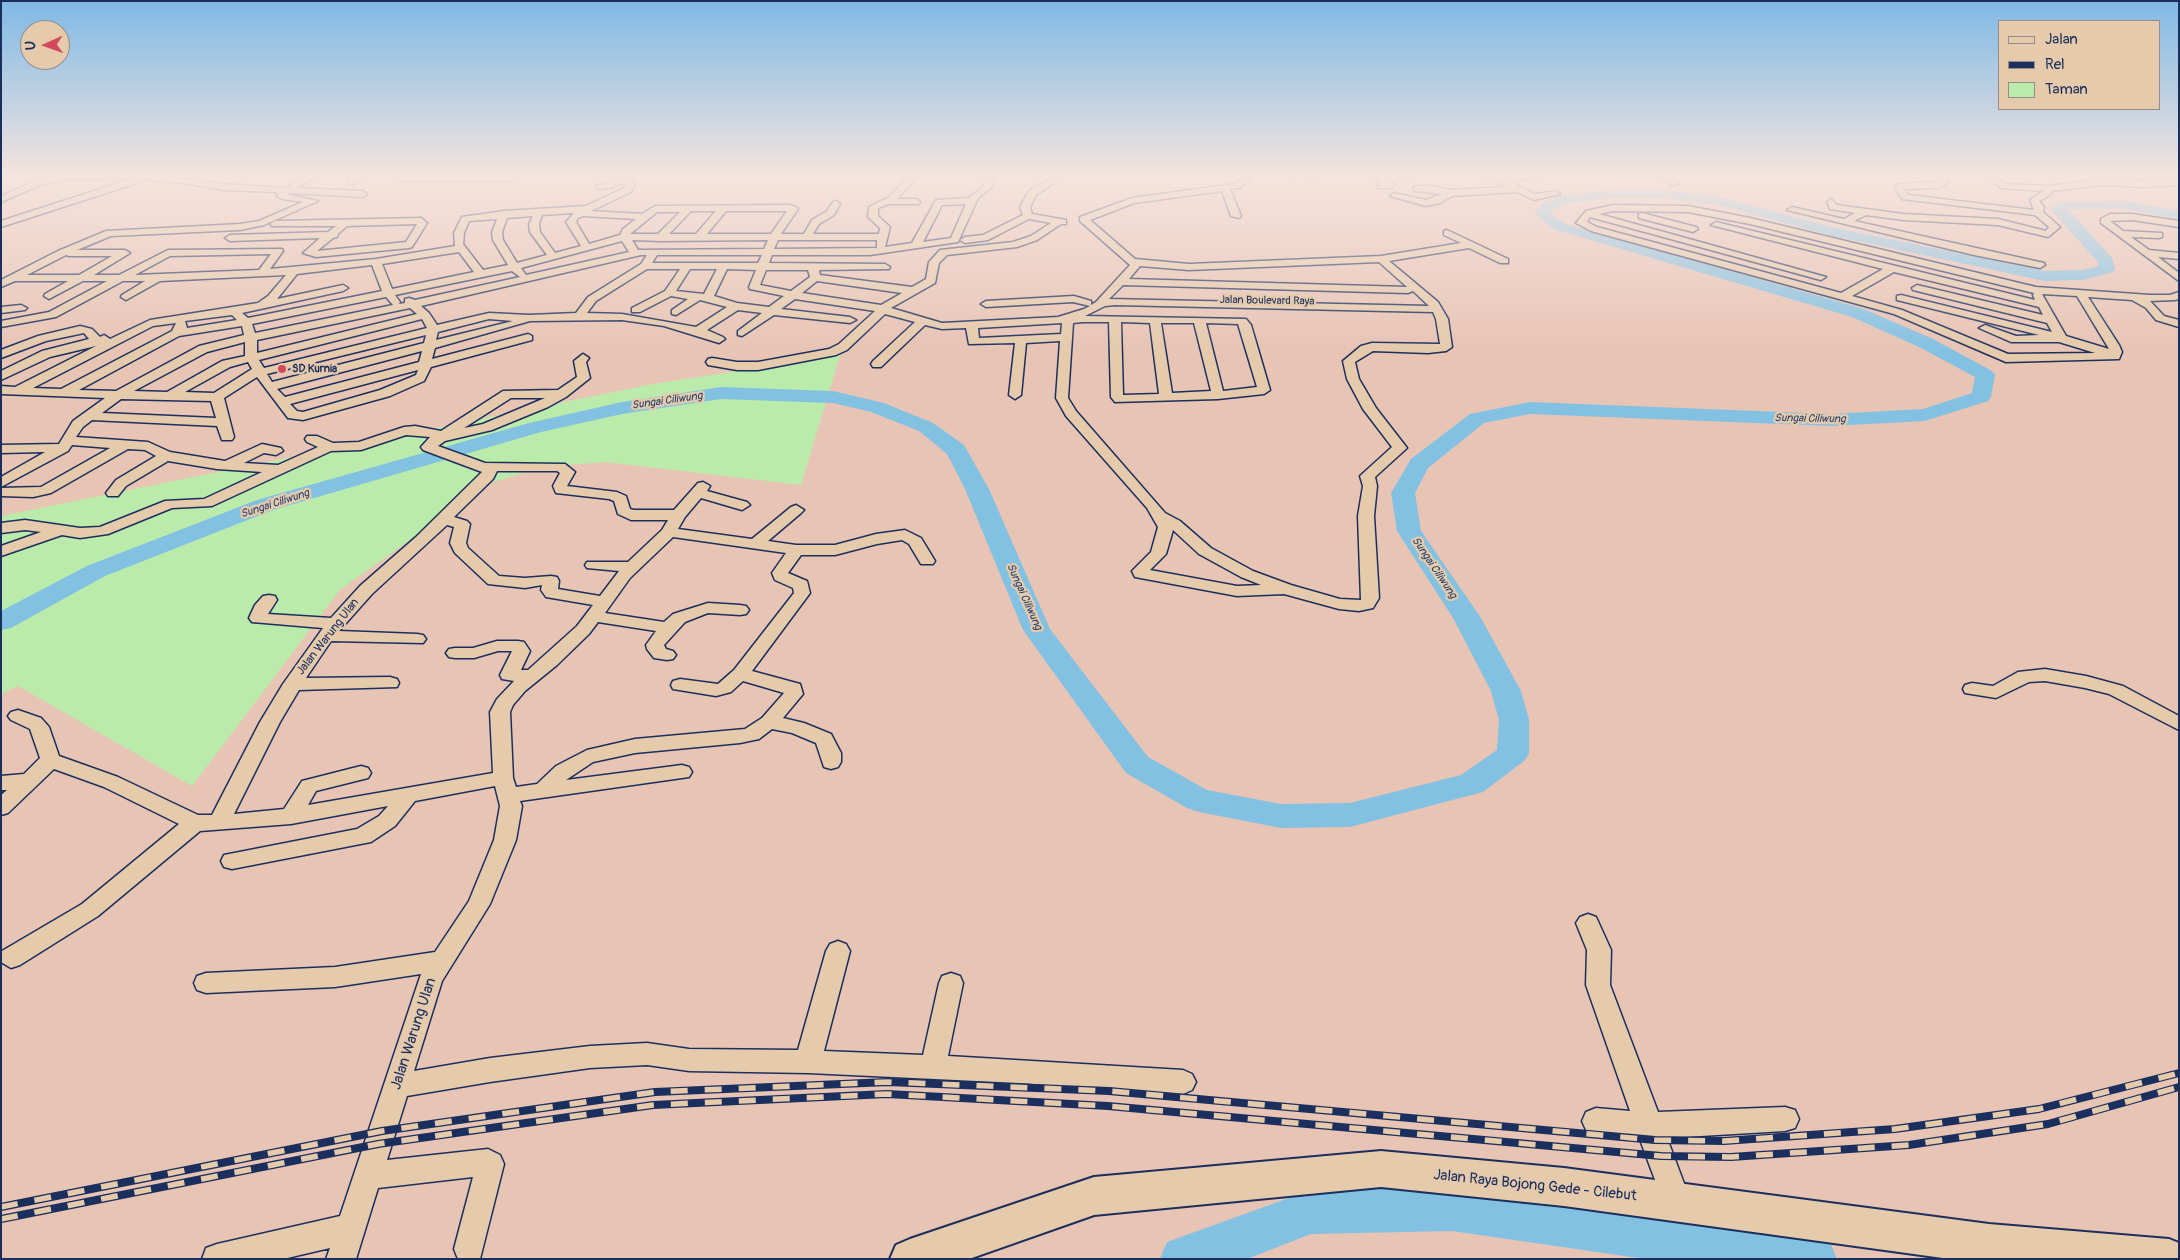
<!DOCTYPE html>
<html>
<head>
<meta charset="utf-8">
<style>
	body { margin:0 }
	#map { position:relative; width:2180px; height:1260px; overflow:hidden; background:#e8c4b5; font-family:Pangolin,sans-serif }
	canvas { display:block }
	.frame { position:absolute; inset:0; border:2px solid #1b2f5e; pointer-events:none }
	.legend { position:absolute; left:1998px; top:20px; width:162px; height:90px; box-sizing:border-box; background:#e5caac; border:1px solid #948c8d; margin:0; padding:6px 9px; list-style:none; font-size:15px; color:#1b2f5e }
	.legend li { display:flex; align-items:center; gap:10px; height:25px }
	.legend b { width:25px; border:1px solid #948c8d }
	.north { position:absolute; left:20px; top:20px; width:50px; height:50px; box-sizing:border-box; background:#e5caac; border:1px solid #948c8d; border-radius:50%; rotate:268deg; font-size:14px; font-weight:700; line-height:20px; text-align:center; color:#1b2f5e }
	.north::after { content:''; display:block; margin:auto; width:18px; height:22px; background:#d1495b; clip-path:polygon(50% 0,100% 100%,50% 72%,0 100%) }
</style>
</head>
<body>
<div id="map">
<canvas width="2180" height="1260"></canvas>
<div class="frame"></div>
<ul class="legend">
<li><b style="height:6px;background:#e5caac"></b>Jalan</li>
<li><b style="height:6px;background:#1b2f5e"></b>Rel</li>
<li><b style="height:14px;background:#baebaa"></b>Taman</li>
</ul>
<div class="north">U</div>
</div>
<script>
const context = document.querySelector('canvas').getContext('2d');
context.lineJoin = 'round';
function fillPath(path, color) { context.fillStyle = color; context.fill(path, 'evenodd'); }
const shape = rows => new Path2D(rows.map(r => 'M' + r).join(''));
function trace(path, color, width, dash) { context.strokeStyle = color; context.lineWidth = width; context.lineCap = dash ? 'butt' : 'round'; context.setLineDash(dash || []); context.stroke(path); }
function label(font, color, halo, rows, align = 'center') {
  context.font = font + ' Pangolin,sans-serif'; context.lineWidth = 4.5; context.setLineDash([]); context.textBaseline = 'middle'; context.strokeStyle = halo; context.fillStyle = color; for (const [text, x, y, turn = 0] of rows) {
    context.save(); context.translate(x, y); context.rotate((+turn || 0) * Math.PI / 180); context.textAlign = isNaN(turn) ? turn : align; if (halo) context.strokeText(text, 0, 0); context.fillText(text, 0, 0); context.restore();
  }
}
const green = shape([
	[1279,175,1349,175,1296,184],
	[840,355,801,485,605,462,544,467,490,483,340,590,192,786,18,686,1,694,1,516,653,384]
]);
const river = shape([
	[1611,190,1664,190,1719,197,1831,227,2045,271,2083,270,2099,266,2098,262,2051,210,2059,202,2125,201,2179,211,2179,219,2125,209,2068,209,2112,258,2115,269,2113,272,2083,280,2045,281,1829,235,1718,205,1664,198,1611,198,1568,203,1555,208,1550,213,1563,223,1864,309,1933,339,1992,371,1995,375,1991,397,1988,401,1925,421,1832,426,1530,414,1484,423,1428,468,1415,493,1421,531,1481,618,1521,691,1529,720,1529,754,1524,761,1483,792,1350,827,1281,828,1199,812,1187,808,1126,773,1023,630,965,489,947,454,919,431,871,412,833,403,721,399,622,414,541,432,273,510,105,576,11,628,1,630,1,611,87,566,257,500,529,423,622,402,721,387,833,391,884,403,933,423,964,445,989,489,1050,629,1148,757,1207,790,1281,804,1350,803,1461,775,1497,750,1499,720,1491,691,1453,618,1397,531,1391,493,1411,459,1470,414,1530,402,1832,414,1923,409,1972,393,1975,377,1919,347,1852,317,1553,229,1534,213,1545,202,1560,196,1611,190],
	[1452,1187,1813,1235,1830,1242,1837,1259,1645,1259,1452,1231,1311,1234,1247,1259,1160,1259,1167,1242,1311,1190,1452,1187]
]);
const minor = shape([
	[64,175,155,175,223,184,285,188,308,175,319,175,297,188,363,191,367,194,363,197,289,193,286,194,318,201,264,225,240,230,111,236,77,250,125,250,130,253,94,275,119,275,168,250,282,249,283,251,270,269,376,259,455,246,454,233,462,217,504,211,586,206,624,188,626,185,623,183,610,188,599,189,595,186,608,183,621,175,629,175,628,178,635,184,631,192,591,211,642,214,655,206,789,205,796,207,798,209,781,234,804,234,812,220,827,211,833,202,836,201,840,204,834,215,819,224,813,234,879,234,880,228,868,217,869,207,889,197,910,175,919,175,897,199,916,199,920,202,919,204,889,204,878,208,878,216,890,227,885,247,912,243,936,200,969,198,984,186,986,175,994,175,992,187,978,198,958,242,870,255,772,255,769,263,885,264,890,267,889,269,819,270,820,275,912,287,926,279,929,262,940,250,1013,242,1031,236,1051,223,1029,219,988,240,965,243,960,240,965,237,983,235,1023,215,1020,207,1029,191,1056,175,1066,175,1036,195,1030,207,1032,214,1066,220,1066,224,1061,224,1037,240,1017,247,947,255,939,263,935,283,891,308,942,323,1058,317,1084,309,1090,306,1073,302,986,307,981,304,986,301,1074,296,1091,301,1091,305,1096,302,1130,265,1080,221,1080,217,1132,198,1234,184,1239,181,1238,175,1246,175,1248,182,1239,188,1230,189,1241,216,1239,218,1231,216,1222,191,1134,203,1090,220,1135,259,1189,264,1381,256,1461,243,1444,235,1444,231,1447,230,1508,259,1508,263,1500,263,1469,248,1389,261,1438,302,1448,319,1452,347,1446,351,1428,353,1373,351,1355,362,1359,379,1376,408,1407,448,1375,477,1377,486,1374,516,1379,598,1373,608,1359,611,1339,609,1284,594,1237,596,1135,577,1132,571,1151,552,1158,527,1147,508,1066,416,1056,398,1060,341,1026,343,1021,395,1015,399,1009,395,1015,343,969,344,966,328,942,329,925,325,881,367,873,367,871,364,873,361,915,322,885,314,847,350,836,355,758,370,737,370,708,365,706,362,708,359,712,358,737,362,758,362,829,349,839,344,875,311,795,299,781,309,850,317,856,320,850,323,774,315,742,336,738,335,738,331,762,313,738,310,707,330,723,337,725,339,719,343,664,326,622,320,530,321,435,348,432,359,528,334,532,336,532,340,431,367,424,381,390,396,303,420,288,418,257,377,224,398,234,437,232,440,222,440,217,426,92,420,83,427,76,437,148,442,170,452,225,461,262,444,281,448,283,451,276,455,264,453,244,463,278,465,318,447,307,442,305,439,307,436,317,436,333,443,359,442,404,427,415,426,441,431,503,391,558,390,577,377,574,361,583,354,589,358,586,362,590,378,566,397,548,407,492,430,445,441,438,446,485,463,565,464,575,472,567,486,617,492,626,496,630,509,634,510,674,510,698,483,703,482,710,486,707,491,747,502,750,505,742,510,701,498,685,517,678,529,752,539,791,507,796,505,804,510,801,513,768,541,796,545,835,545,876,534,905,530,921,538,935,561,933,564,921,564,909,544,902,540,877,544,835,555,801,555,788,573,807,581,810,593,752,671,800,684,803,694,783,718,804,723,831,734,841,753,841,762,838,767,831,769,824,767,816,743,792,733,772,729,759,739,740,743,635,753,593,762,566,780,682,765,689,767,692,772,689,777,520,801,522,806,516,840,490,904,442,981,414,1071,490,1058,590,1046,647,1043,689,1049,798,1050,826,951,830,944,838,941,846,944,850,951,824,1051,923,1055,939,983,942,976,951,973,960,976,963,983,948,1056,1183,1070,1192,1074,1196,1082,1192,1090,1183,1094,1019,1083,808,1073,689,1071,647,1065,590,1068,490,1082,407,1096,387,1160,488,1149,500,1155,504,1164,480,1259,458,1259,454,1249,473,1177,378,1188,356,1259,326,1259,330,1248,283,1259,202,1259,206,1248,217,1244,340,1216,421,974,335,987,206,993,197,990,194,983,197,976,206,973,335,967,435,952,469,901,494,840,500,806,495,786,415,801,395,826,371,842,232,869,224,867,221,861,224,855,357,829,379,816,388,806,291,824,200,831,98,916,20,965,11,968,1,962,2,951,82,904,179,824,104,787,54,769,8,813,1,815,1,795,7,790,1,790,1,776,24,774,40,758,30,729,11,720,8,716,11,712,18,710,41,718,49,727,59,756,118,777,198,815,212,815,260,722,283,684,323,628,252,622,249,618,255,605,263,596,269,595,275,596,277,600,268,614,331,618,360,586,416,537,482,472,423,450,421,447,430,437,406,435,361,450,331,451,212,506,172,508,108,534,80,538,62,535,1,556,1,546,41,532,25,530,1,533,1,523,25,520,80,528,100,527,165,501,204,499,262,472,217,469,168,461,126,486,118,496,108,496,106,493,116,480,156,456,145,450,128,449,51,493,33,497,1,496,1,488,41,487,110,448,72,445,68,451,1,487,1,477,45,452,1,453,1,445,59,444,73,421,105,398,1,394,1,386,15,387,96,346,50,357,1,380,1,371,42,351,89,339,84,333,46,341,1,358,1,350,38,336,80,326,92,329,100,337,104,335,110,339,150,320,258,303,268,296,286,275,160,281,126,300,121,297,122,295,145,281,123,281,56,317,1,327,1,321,49,312,107,281,83,281,49,299,44,296,45,294,68,281,15,281,1,287,1,280,58,251,106,231,240,224,259,221,303,202,282,199,277,196,277,192,223,190,191,184,137,179,137,183,1,227,1,221,131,179,72,179,40,185,1,202,1,196,35,181,64,175],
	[966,204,951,238,923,242,942,205,966,204],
	[691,211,716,211,696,234,669,234,691,211],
	[726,211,787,211,771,234,707,234,726,211],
	[657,212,680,212,658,234,630,234,657,212],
	[574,213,566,222,581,246,555,253,540,232,539,224,542,215,574,213],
	[533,216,529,224,530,232,547,255,517,263,503,240,502,232,507,218,533,216],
	[583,216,584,216,636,219,623,229,620,235,589,244,576,222,578,218,583,216],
	[497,219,492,232,493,240,508,265,483,270,463,244,464,233,469,221,497,219],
	[632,240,660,241,768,240,764,249,638,250,632,240],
	[778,240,877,240,877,248,774,249,778,240],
	[622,241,629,252,526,275,521,268,622,241],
	[459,252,474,272,392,289,382,264,459,252],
	[271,254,259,270,135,275,170,256,271,254],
	[66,255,69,256,112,256,79,275,27,275,66,255],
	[641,255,647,255,641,264,588,297,576,313,529,315,489,313,437,325,429,313,421,306,641,255],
	[657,255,762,255,758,263,652,263,657,255],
	[1379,262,1407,287,1129,279,1140,266,1189,270,1379,262],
	[372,265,382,291,248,318,242,313,343,291,348,288,343,285,277,299,297,274,372,265],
	[647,269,680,269,665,291,632,308,632,312,640,312,671,296,688,299,672,310,672,314,676,315,700,300,727,307,696,327,622,314,587,313,596,301,647,269],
	[690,269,717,269,704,294,676,291,690,269],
	[727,269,756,270,749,287,750,289,784,296,769,307,737,303,714,296,727,269],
	[766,270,808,270,810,277,791,291,760,285,766,270],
	[512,271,520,277,415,300,409,298,405,299,405,303,399,304,400,302,395,295,512,271],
	[817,281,902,293,881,305,802,293,817,281],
	[1123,285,1408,293,1413,291,1429,306,1109,299,1123,285],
	[386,297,393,305,255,333,252,324,386,297],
	[1115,305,1433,312,1436,319,1440,344,1372,343,1361,346,1343,361,1347,379,1363,409,1392,447,1360,476,1363,486,1358,516,1361,600,1340,599,1291,585,1253,571,1211,548,1180,521,1165,513,1076,411,1068,398,1073,323,1083,322,1109,322,1111,397,1115,402,1218,399,1264,394,1270,390,1251,325,1246,319,1085,316,1105,306,1115,305],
	[410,308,417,314,257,353,257,340,410,308],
	[232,315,237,320,187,328,185,321,232,315],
	[422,319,427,328,264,368,259,360,422,319],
	[489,319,513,321,436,340,438,332,489,319],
	[1121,322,1150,323,1159,394,1123,395,1121,322],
	[176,323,172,331,61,389,33,388,153,326,176,323],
	[1062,323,1061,334,979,338,978,328,1062,323],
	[1161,323,1194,323,1211,391,1172,393,1161,323],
	[1206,323,1238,324,1257,387,1223,391,1206,323],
	[242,326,244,335,199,346,116,391,79,390,179,336,242,326],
	[426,335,424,343,272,382,267,374,426,335],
	[245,342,245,356,222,361,167,392,134,391,207,352,245,342],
	[422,351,419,362,285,397,277,389,422,351],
	[248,362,252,369,214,393,185,392,230,367,248,362],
	[418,370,416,375,380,390,303,412,297,411,290,404,418,370],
	[511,398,545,398,483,424,464,428,511,398],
	[121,399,211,401,216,418,102,413,121,399],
	[497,471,557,471,560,473,553,486,556,493,609,499,614,501,618,514,631,520,668,520,662,530,628,562,587,562,585,565,587,568,619,571,600,596,558,589,559,581,557,577,551,576,525,578,499,576,468,548,466,543,470,524,467,521,454,517,493,479,497,471],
	[447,525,454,527,450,543,455,553,488,584,525,588,542,585,541,590,546,597,593,605,577,626,528,670,521,670,530,651,524,642,518,641,497,641,473,648,455,648,449,649,446,653,449,657,455,658,474,658,498,651,512,651,500,675,502,679,514,681,497,699,490,712,493,773,308,805,316,791,368,778,371,773,368,768,361,766,302,781,284,809,234,814,280,722,299,690,397,687,399,683,397,679,390,677,306,678,331,641,423,643,426,639,423,635,417,634,339,631,372,594,447,525],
	[1173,530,1199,554,1241,577,1261,585,1237,586,1150,570,1166,554,1173,530],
	[673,537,786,553,772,573,775,580,793,588,794,593,734,670,718,684,680,679,673,681,671,685,673,689,716,696,731,692,743,681,784,693,762,718,745,729,635,739,587,750,556,766,537,784,516,787,513,778,510,712,513,705,525,691,557,665,589,634,598,622,656,631,646,645,647,649,654,658,667,660,673,659,676,655,673,651,666,649,664,645,685,622,708,613,740,615,746,614,749,610,746,606,740,605,708,603,673,614,664,622,605,613,630,578,673,537],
	[357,175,368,175,354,184,348,184,348,180,357,175],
	[398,175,511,175,515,178,511,181,400,181,396,178,398,175],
	[1371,175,1381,175,1395,185,1391,188,1378,188,1378,184,1382,183,1371,175],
	[1403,175,1412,175,1412,176,1408,179,1403,175],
	[1485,175,1538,175,1534,179,1508,181,1535,194,1556,191,1560,194,1534,200,1517,192,1452,196,1440,203,1426,206,1390,196,1394,193,1426,200,1442,194,1414,191,1414,187,1417,186,1432,186,1450,190,1507,187,1485,175],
	[1661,175,1670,175,1678,184,1671,186,1661,175],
	[1935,175,1944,175,1950,181,1940,188,1904,189,1908,195,2034,210,2030,200,2043,191,2002,188,1983,176,1992,175,2007,184,2048,186,2102,179,2142,181,2179,179,2179,185,2142,187,2102,185,2052,191,2050,195,2039,201,2044,207,2043,212,2060,227,2048,237,1998,225,1903,220,1866,215,1854,221,2044,263,2045,265,2040,268,1974,255,1787,210,1792,207,1844,219,1855,213,1830,209,1827,202,1831,199,1837,205,1903,214,1998,219,2046,231,2049,227,2035,215,1902,199,1894,187,1898,184,1941,181,1935,175],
	[1,176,6,176,7,178,1,181,1,176],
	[1613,205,1688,206,1750,218,2036,287,2150,295,2170,295,2179,292,2179,299,2175,300,2150,301,2164,316,2179,320,2179,327,2156,320,2146,308,2132,300,2088,297,2119,345,2122,352,2119,359,2006,362,1894,314,1591,231,1576,223,1586,211,1613,205],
	[1613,211,1688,212,1750,224,2034,293,2033,295,2035,300,1716,222,1711,225,1883,269,1841,293,1597,227,1587,222,1590,217,1817,279,1821,280,1826,277,1599,214,1613,211],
	[1894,272,2039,307,2043,315,1917,285,1912,288,1913,290,2047,323,2052,332,1901,295,1897,296,1897,300,2039,335,2016,336,1985,325,1979,328,2011,342,2059,342,2095,353,2008,354,1902,310,1852,296,1894,272],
	[2042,294,2077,296,2109,349,2066,336,2042,294],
	[1642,213,1696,227,1698,229,1693,232,1639,218,1639,214,1642,213],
	[2110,214,2132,214,2179,221,2179,227,2132,220,2110,221,2123,231,2162,233,2162,237,2159,238,2131,237,2149,250,2179,253,2179,259,2158,257,2179,273,2179,281,2101,223,2101,219,2110,214],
	[421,218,427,223,412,247,409,248,316,257,303,253,320,238,230,241,225,238,230,235,328,232,336,226,272,226,270,224,275,221,421,218],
	[417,224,406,242,317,251,333,238,337,237,338,234,347,226,417,224],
	[21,305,27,308,25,310,1,313,1,307,21,305],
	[2045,669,2086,676,2123,686,2179,716,2179,730,2109,694,2085,688,2045,681,2029,682,1996,698,1965,693,1963,689,1965,685,1972,683,1993,686,2018,672,2045,669],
	[1588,914,1596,917,1611,950,1610,985,1658,1112,1785,1107,1795,1110,1799,1119,1795,1128,1785,1131,1667,1138,1691,1202,1687,1212,1677,1216,1667,1212,1639,1137,1596,1134,1586,1130,1582,1121,1586,1112,1596,1108,1630,1111,1586,985,1587,950,1576,923,1580,917,1588,914]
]);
const secondary = shape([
	[1381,1151,1564,1168,1989,1224,2169,1239,2179,1243,2179,1259,1950,1259,1564,1206,1381,1187,1094,1215,969,1259,890,1259,896,1245,910,1239,1094,1177,1381,1151]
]);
const rail = shape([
	[1,1207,382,1131,655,1092,888,1082,1109,1091,1655,1140,1724,1141,1895,1129,2039,1109,2179,1073],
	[1,1219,378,1144,653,1105,887,1094,1108,1106,1661,1156,1731,1157,1909,1145,2048,1124,2179,1087]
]);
const markers = [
	[282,369,5,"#d1495b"]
];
const farStreetnames = [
	["Jalan Boulevard Raya",1267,301,1]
];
const farPoinames = [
	["SD Kurnia",292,369]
];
const farWaternames = [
	["Sungai Ciliwung",667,401,-8],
	["Sungai Ciliwung",1810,419,1],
	["Sungai Ciliwung",275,504,-18],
	["Sungai Ciliwung",1434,568,56],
	["Sungai Ciliwung",1024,597,66]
];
const streetNames = [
	["Jalan Warung Ulan",328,637,-52]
];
const nearStreetnames = [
	["Jalan Warung Ulan",414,1034,-72],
	["Jalan Raya Bojong Gede - Cilebut",1535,1186,6]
];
fillPath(green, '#baebaa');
fillPath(river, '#83c1e3');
trace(minor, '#1b2f5e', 3);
trace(secondary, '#1b2f5e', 4);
fillPath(minor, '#e5caac');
fillPath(secondary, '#e5caac');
trace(rail, '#1b2f5e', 8);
trace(rail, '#e5caac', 5.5, [17]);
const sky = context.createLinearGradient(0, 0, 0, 352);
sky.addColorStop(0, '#7fb9e6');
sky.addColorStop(0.5, '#f5e4de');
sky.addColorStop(1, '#f5e4de00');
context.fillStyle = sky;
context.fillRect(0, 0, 2180, 352);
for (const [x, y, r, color] of markers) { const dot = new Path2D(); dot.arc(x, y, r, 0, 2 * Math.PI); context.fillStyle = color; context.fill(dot); trace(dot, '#e5caac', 2); }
label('11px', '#1b2f5e', '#e5caac', farStreetnames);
label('bold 11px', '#1b2f5e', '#e5caac', farPoinames, 'left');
label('italic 11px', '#253e6b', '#e5caac', farWaternames);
label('12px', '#1b2f5e', '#e5caac', streetNames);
label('15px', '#1b2f5e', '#e5caac', nearStreetnames);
</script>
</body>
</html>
